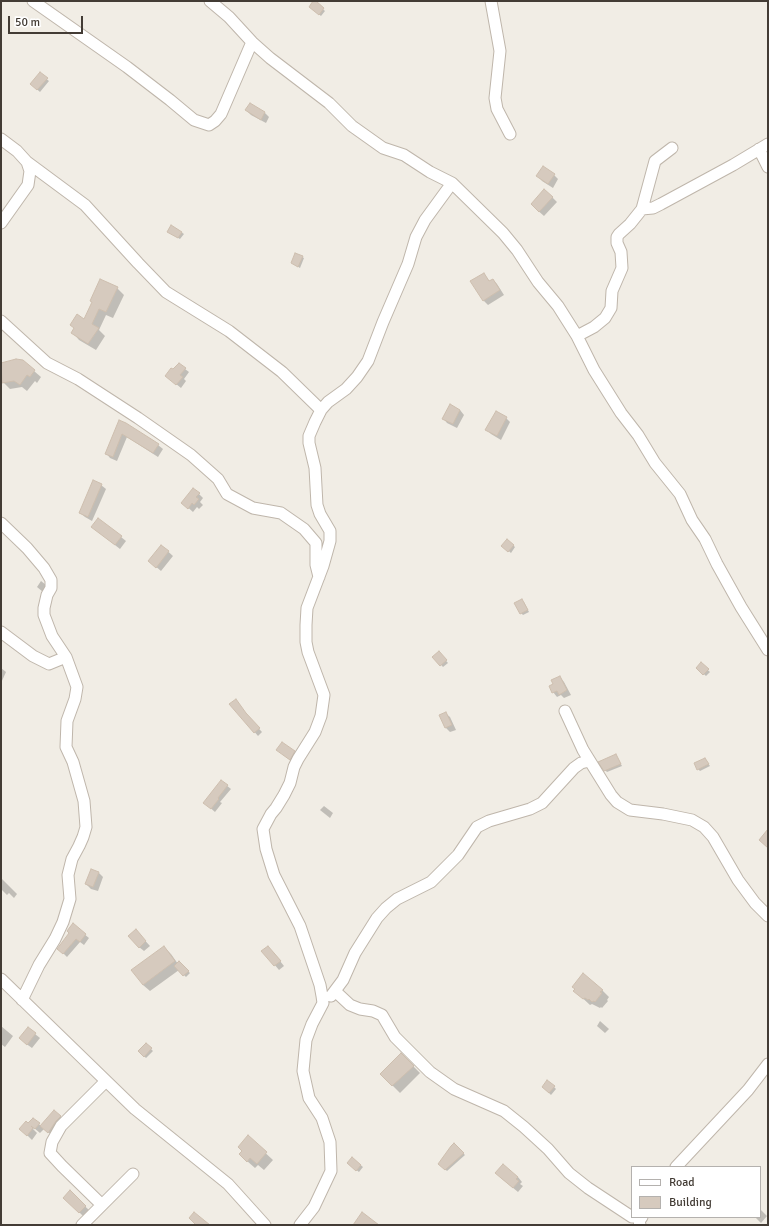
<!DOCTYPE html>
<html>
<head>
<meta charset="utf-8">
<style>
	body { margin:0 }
	#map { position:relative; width:769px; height:1226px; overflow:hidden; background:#f1ede5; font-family:Signika,sans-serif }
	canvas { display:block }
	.frame { position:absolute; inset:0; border:2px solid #433c35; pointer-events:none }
	.legend { position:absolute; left:631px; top:1166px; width:130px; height:52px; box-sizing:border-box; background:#fff; border:1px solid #b4b1ae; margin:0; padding:5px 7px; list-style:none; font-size:12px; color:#433c35 }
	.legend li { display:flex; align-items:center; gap:8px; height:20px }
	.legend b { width:20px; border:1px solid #b4b1ae }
	.scale { position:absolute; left:8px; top:16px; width:75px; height:18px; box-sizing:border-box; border:2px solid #433c35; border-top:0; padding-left:5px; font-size:12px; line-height:14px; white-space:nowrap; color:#433c35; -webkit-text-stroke:3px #fff; paint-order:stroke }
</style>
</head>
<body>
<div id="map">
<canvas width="769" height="1226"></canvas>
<div class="frame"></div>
<ul class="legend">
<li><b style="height:5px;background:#fff"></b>Road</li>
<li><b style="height:11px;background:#d6cabe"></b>Building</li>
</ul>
<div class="scale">50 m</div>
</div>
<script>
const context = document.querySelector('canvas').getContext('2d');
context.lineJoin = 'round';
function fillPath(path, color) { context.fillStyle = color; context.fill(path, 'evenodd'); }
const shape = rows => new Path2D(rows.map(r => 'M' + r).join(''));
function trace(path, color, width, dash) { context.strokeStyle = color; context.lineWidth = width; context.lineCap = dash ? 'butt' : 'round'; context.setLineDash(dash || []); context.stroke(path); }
const shadow = shape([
	[314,1,325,11,321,16,310,7],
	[40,74,49,81,40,92,31,84],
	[250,104,265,113,269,117,266,123,251,115,246,110],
	[554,175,558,179,553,188,542,181,538,176],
	[552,197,557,202,544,216,536,209],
	[172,226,184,234,180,239,171,234],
	[302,257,304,258,300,268,292,263],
	[484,274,490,282,493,280,497,284,504,295,488,305,484,301,472,282],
	[117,288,124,295,113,318,106,315,99,330,105,336,96,350,79,340,73,333],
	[7,362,34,371,41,377,37,383,35,381,27,391,22,387,10,389,3,382,1,368,1,364],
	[185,369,189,372,184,379,186,381,181,388,170,379],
	[450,405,460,410,464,415,457,428,447,423,443,418],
	[506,418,510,422,501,440,491,434,487,430],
	[125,424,158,445,163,449,158,457,127,437,117,461,110,458,106,453],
	[101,485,106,489,92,521,85,517,80,513],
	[199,494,203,498,200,502,203,505,199,509,197,507,193,512,183,503],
	[97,531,121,537,126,541,120,549],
	[507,540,515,547,511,553,503,546],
	[162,546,173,556,161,571,154,565],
	[41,581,46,585,46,588,43,592,37,587],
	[524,602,529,612,523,615,521,613],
	[439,653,448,663,443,667,434,657],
	[701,664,710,672,706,676,697,668],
	[1,668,6,672,1,683],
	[560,677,564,682,571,695,564,698,561,695,557,697,553,692,555,684],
	[231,704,249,718,262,732,258,736],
	[445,713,450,717,456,730,450,732,446,728],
	[294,752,298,757,294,763,282,754],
	[616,755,622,766,607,772,605,770],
	[705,759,710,766,700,771,698,769],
	[221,781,231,789,220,802,222,803,215,812,208,806],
	[324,806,333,813,330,818,320,810],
	[99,873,103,877,98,891,91,889,86,884],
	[1,878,17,894,14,898,9,893,7,895,1,889],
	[73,925,89,938,84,945,80,942,67,957,62,952],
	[140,935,150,946,144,951,139,947],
	[164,947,171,954,178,964,179,963,190,973,186,977,179,970,150,991,143,985],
	[263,951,272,951,284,966,279,970],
	[602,990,609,997,607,1000,608,1001,602,1008,601,1007,600,1008,592,1004,590,1005,575,991],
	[600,1021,609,1029,605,1033,597,1026],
	[1,1026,13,1036,5,1047,1,1044],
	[35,1034,40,1038,32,1048,25,1043],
	[146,1044,153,1051,146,1058,139,1051],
	[401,1054,420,1073,400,1093,381,1074],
	[554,1087,556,1089,551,1095,545,1089],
	[54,1111,65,1121,53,1136,44,1129,40,1133,34,1128,33,1129,37,1133,32,1140,25,1133,28,1125,33,1119,41,1126],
	[248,1137,273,1160,264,1170,258,1165,255,1168,247,1161],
	[454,1144,465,1155,447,1171,440,1164],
	[352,1158,363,1167,359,1172,350,1165],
	[518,1177,522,1182,520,1184,523,1186,518,1192,501,1178],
	[70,1192,90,1211,84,1217,65,1198],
	[760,1209,767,1216,761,1223,755,1217,760,1217]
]);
const building = shape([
	[313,1,316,1,324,8,319,15,309,7,313,1],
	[40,72,48,78,37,90,30,84,40,72],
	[250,103,265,112,261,120,245,110,250,103],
	[543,166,555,174,548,184,536,176,543,166],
	[544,189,553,197,539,212,531,204,544,189],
	[171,225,182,232,178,238,167,232,171,225],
	[295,253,303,256,298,267,291,263,295,253],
	[484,273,489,281,493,279,500,290,483,301,470,281,484,273],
	[100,279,118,287,106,312,99,309,92,324,99,328,88,344,71,333,74,328,70,325,77,314,84,319,92,302,90,301,100,279],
	[16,359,23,360,35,370,30,377,27,375,20,385,14,381,2,383,1,363,16,359],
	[179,363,186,368,180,375,183,377,176,385,165,376,171,368,173,369,179,363],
	[450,404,460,410,453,424,442,419,450,404],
	[496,411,507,417,497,436,485,430,496,411],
	[119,420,126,423,159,444,153,453,122,434,113,457,105,454,119,420],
	[93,480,102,484,88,517,79,513,93,480],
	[193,488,200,493,196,497,199,499,194,505,192,503,188,509,181,503,193,488],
	[98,518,122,536,115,545,91,527,98,518],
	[507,539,514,545,508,552,501,546,507,539],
	[161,545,169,551,156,568,148,561,161,545],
	[522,599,528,610,520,614,514,603,522,599],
	[439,651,447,660,440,666,432,657,439,651],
	[701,662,709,669,703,675,696,668,701,662],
	[560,676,567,690,559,695,557,691,552,693,549,686,553,684,551,680,560,676],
	[236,699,246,713,260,728,254,733,229,704,236,699],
	[446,712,452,725,445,728,439,715,446,712],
	[282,742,295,751,290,760,276,750,282,742],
	[616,754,621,764,604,771,598,762,616,754],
	[705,758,709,764,697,770,694,763,705,758],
	[221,780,228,785,218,798,219,799,211,809,203,803,221,780],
	[768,829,768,848,759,840,768,829],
	[91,869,99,872,93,887,85,884,91,869],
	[73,923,86,934,80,942,76,939,63,954,57,949,69,933,67,931,73,923],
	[136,929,146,941,139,948,128,936,136,929],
	[164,946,175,961,143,985,131,970,164,946],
	[268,946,281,961,274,966,261,951,268,946],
	[179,961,189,971,183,976,174,966,179,961],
	[583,973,603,990,600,992,602,993,595,1002,594,1001,592,1002,589,999,588,1000,585,998,583,999,573,991,575,989,572,987,583,973],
	[28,1027,36,1033,27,1045,19,1038,28,1027],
	[146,1043,152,1048,144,1057,138,1051,146,1043],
	[401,1053,414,1066,392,1086,380,1074,401,1053],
	[547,1080,555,1086,549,1093,542,1087,547,1080],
	[54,1110,61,1116,56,1121,48,1133,40,1126,54,1110],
	[33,1118,40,1123,35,1129,31,1126,33,1128,27,1136,19,1129,26,1121,28,1123,33,1118],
	[248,1135,267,1152,257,1164,250,1158,247,1162,239,1154,242,1151,238,1147,248,1135],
	[454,1143,464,1153,445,1170,438,1164,451,1146,454,1143],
	[352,1157,361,1165,356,1171,347,1163,352,1157],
	[503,1164,518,1177,516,1179,519,1181,513,1188,495,1173,503,1164],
	[70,1190,86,1206,79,1213,63,1198,70,1190],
	[194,1212,210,1225,196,1225,189,1218,194,1212],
	[362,1212,379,1225,353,1225,362,1212]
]);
const street = shape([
	[33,1,127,67,170,100,194,120,209,125,215,121,221,114,252,42],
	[210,1,229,17,252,42,270,58,329,103,352,126,383,148,404,155,430,172,452,183,503,233,517,250,538,282,558,306,577,336,594,370,621,413,638,435,655,463,680,494,692,520,705,539,717,564,741,607,768,650],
	[491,1,500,51,495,98,497,109,510,134],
	[1,139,17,151,27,162,30,171,28,185,1,223],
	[759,149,768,167],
	[27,162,85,205,138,263,166,292,229,331,282,372,321,410],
	[642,209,653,208,661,204,733,165,768,144],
	[1,321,47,363,78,379,138,418,191,455,218,479,227,494,253,508,281,513,304,529,316,543,316,565,319,577],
	[577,336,594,327,605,318,611,308,612,291,622,268,621,252,617,243,617,237,619,234,630,224,642,209,655,161,672,148],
	[1,523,27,548,44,568,51,580,51,588,47,595,44,608,44,615,52,636,66,657,77,687,75,699,67,721,66,747,73,762,84,801,86,827,83,837,79,846,72,859,68,875,70,899,63,922,55,939,39,965,22,1000],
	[1,632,33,656,49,664,66,657],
	[565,711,583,750,611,795,617,802,630,810,663,814,692,820,704,827,713,837,738,880,755,903,768,916],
	[1,979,135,1109,228,1184,265,1225],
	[335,991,350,1005,360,1009,373,1011,382,1015,395,1037,430,1072,454,1089,504,1111,524,1127,548,1149,569,1173,588,1188,632,1217],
	[331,996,343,980,355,953,377,918,386,908,397,899,431,882,458,855,477,827,489,821,530,809,542,803,574,768,581,763,589,761],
	[676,1167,748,1090,768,1064],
	[102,1205,62,1166,50,1153,52,1142,61,1126,106,1081],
	[82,1225,133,1174],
	[300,1225,314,1207,331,1171,330,1142,322,1118,309,1098,303,1071,306,1040,312,1024,323,1003,322,996,320,985,300,926,274,875,266,849,263,829,271,814,276,808,284,795,290,783,294,767,298,759,315,732,321,716,324,695,308,652,306,642,306,625,307,608,323,566,330,541,330,531,320,514,317,505,315,468,309,443,309,436,315,422,321,410,328,402,346,389,357,377,368,361,383,322,408,264,416,237,425,220,452,183],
	[640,1225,639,1221,642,1217]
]);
fillPath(shadow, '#0003');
fillPath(building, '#d6cabe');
trace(building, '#cdbeae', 1);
trace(street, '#bfb6ab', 13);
trace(street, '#fff', 11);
</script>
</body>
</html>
